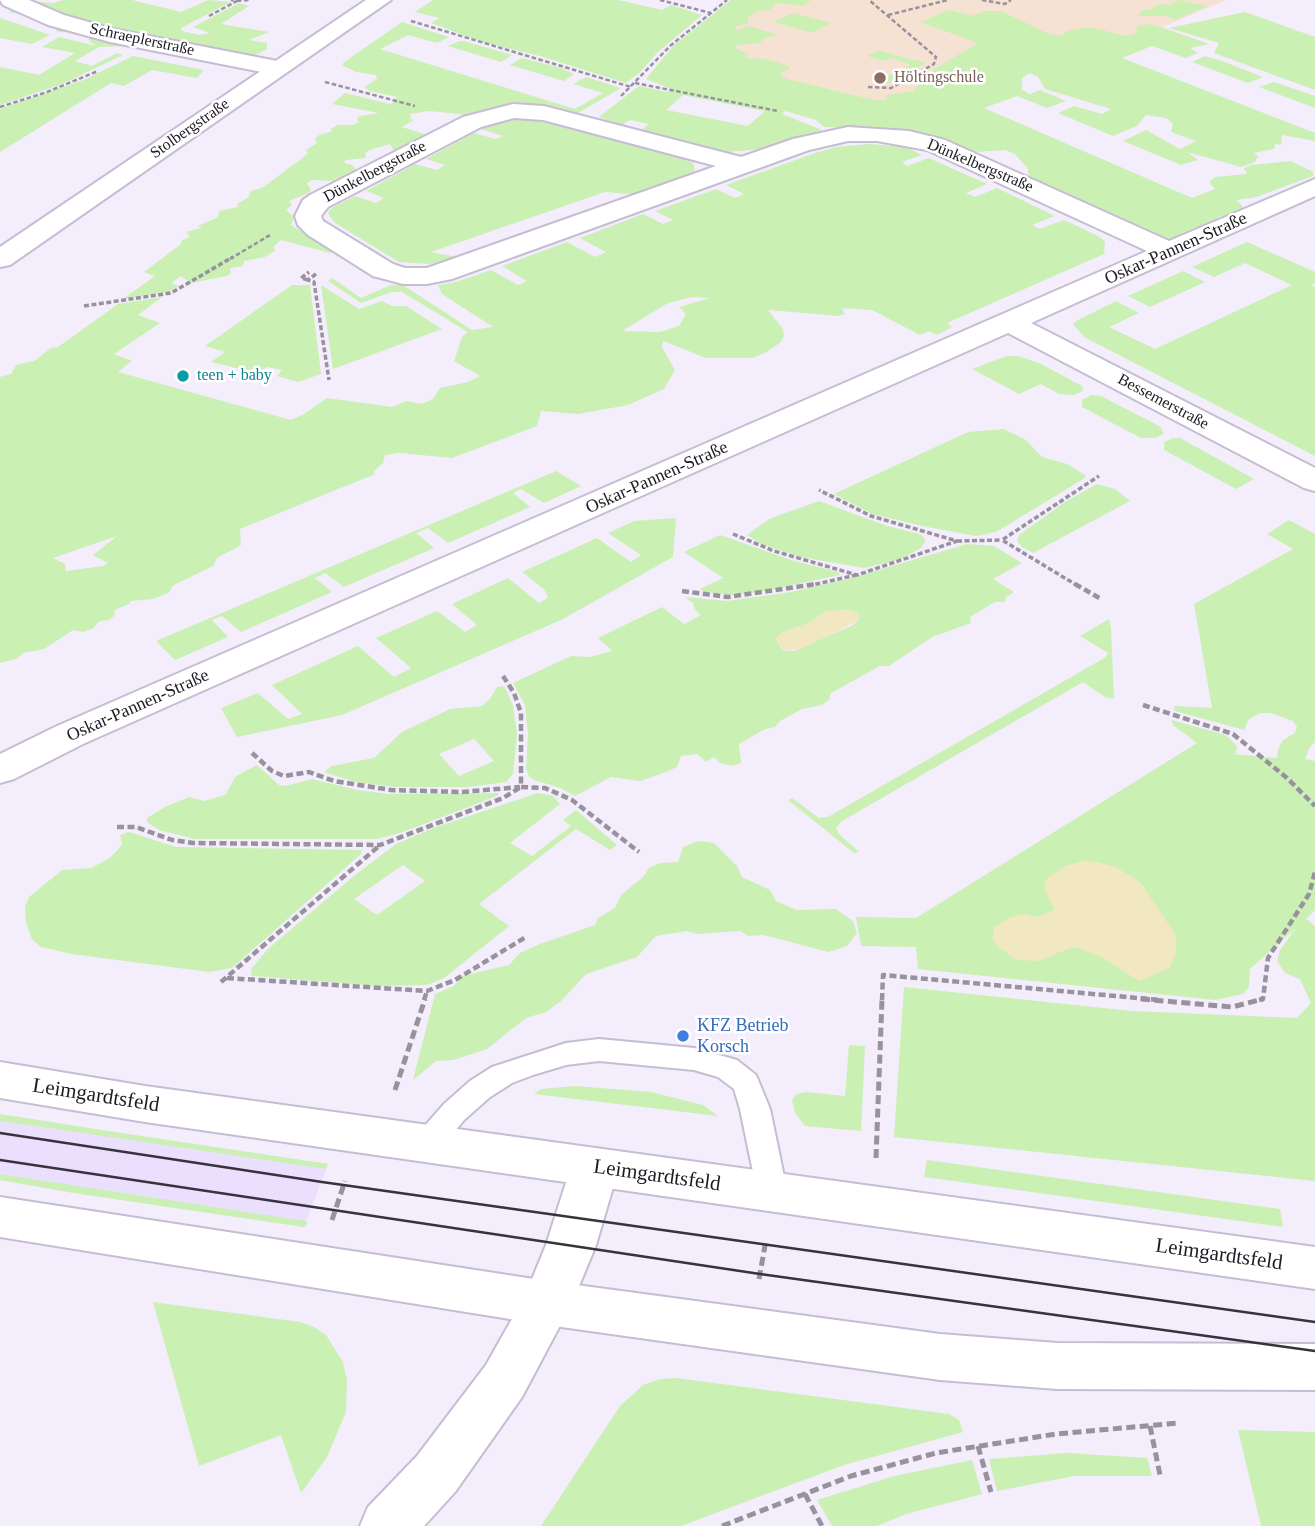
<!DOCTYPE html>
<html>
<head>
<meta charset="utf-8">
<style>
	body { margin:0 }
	canvas { display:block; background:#f3edfc }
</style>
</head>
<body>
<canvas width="1315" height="1526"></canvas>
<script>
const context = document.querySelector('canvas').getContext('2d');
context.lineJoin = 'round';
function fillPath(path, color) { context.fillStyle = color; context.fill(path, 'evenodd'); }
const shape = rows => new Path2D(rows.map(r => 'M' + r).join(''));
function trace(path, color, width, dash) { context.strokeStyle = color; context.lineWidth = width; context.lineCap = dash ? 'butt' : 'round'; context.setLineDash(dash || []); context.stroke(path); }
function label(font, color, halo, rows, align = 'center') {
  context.font = font + ' Georgia,serif'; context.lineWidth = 5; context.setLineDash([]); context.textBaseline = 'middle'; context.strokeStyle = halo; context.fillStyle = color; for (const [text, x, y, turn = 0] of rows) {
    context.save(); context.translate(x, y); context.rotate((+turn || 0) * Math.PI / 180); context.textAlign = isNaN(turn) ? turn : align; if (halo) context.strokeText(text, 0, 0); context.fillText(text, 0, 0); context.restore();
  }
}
const built = shape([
	[0,1114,101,1130,328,1164,304,1227,74,1193,0,1180]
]);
const education = shape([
	[741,0,1226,0,1151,32,1093,43,874,109,683,52]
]);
const green = shape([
	[18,0,53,3,63,0,132,0,181,12,208,0,231,2,181,28,182,31,199,35,210,33,193,27,239,3,249,6,221,24,269,32,249,40,267,43,267,49,253,56,237,56,218,61,185,59,171,52,132,46,99,47,75,61,92,66,117,53,123,55,62,84,0,105,0,67,39,75,75,53,42,47,59,37,96,46,90,42,87,33,58,32,48,23,36,21,33,16,7,12,14,11,12,8],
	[433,0,618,0,662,10,671,5,702,15,658,52,639,73,626,83,540,56,479,41,431,23,439,18,415,12],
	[731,0,811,0,803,6,776,3,770,10,757,11,748,18,748,24,736,26,735,31,749,26,778,35,764,38,760,43,737,45,734,48,748,54,745,58,765,59,789,66,790,69,780,72,783,78,874,100,886,100,887,95,914,91,923,77,936,68,978,43,920,22,949,10,973,16,984,11,1001,11,1049,34,1060,36,1068,31,1083,28,1094,28,1126,36,1139,32,1135,27,1148,24,1164,28,1209,44,1190,48,1198,53,1186,58,1152,46,1122,58,1315,133,1315,141,1282,135,1281,145,1275,144,1274,149,1253,153,1258,156,1255,162,1241,167,1187,152,1198,160,1181,165,1123,141,1146,130,1180,149,1196,141,1171,132,1173,124,1166,118,1146,115,1137,126,1113,136,1058,113,1074,106,1102,114,1111,109,1045,89,1038,77,1030,73,1022,78,1022,90,1030,94,1040,90,1066,101,1047,108,1017,96,984,108,1192,198,1215,189,1209,182,1215,177,1247,174,1244,168,1251,165,1291,161,1313,172,1313,176,1256,197,1236,200,1242,205,1243,213,1221,216,1205,225,1188,230,1185,237,1160,242,1044,192,1043,183,1029,177,1028,169,1015,154,1005,150,976,152,925,133,891,128,824,127,816,120,785,111,782,114,822,130,761,149,728,152,642,130,648,124,630,120,622,125,599,117,639,86,667,92,671,89,646,79,673,46],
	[683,95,764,111,764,112,748,126,666,110],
	[1178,0,1208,6,1175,20,1167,16,1138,16,1142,10,1149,10,1160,4,1169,5],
	[1245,12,1315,37,1315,90,1214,53,1219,43,1169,28],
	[793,13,831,23,812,33,774,22],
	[0,18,33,29,50,35,32,44,0,38],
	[402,22,449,37,437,43,408,35,380,49,575,109,603,93,573,84,586,77,621,88,578,113,554,106,515,105,468,115,429,111,410,114,411,119,414,120,402,127,428,135,394,151,390,144,370,150,365,153,366,158,346,160,344,163,352,165,359,173,341,181,336,178,334,181,312,180,307,183,311,190,308,193,289,201,292,205,286,210,294,217,291,225,335,251,330,253,281,240,273,247,276,250,265,257,244,261,243,266,230,268,231,273,227,276,191,283,181,276,171,283,179,286,168,292,123,299,155,276,144,272,181,244,182,240,190,237,186,232,201,228,198,226,218,217,219,211,238,207,237,204,249,197,250,191,262,188,305,156,308,153,306,150,317,143,315,139,319,135,333,131,330,129,338,125,353,125,359,122,357,118,360,116,379,113,332,104,345,93,390,104,395,101,397,97,370,91,364,87,377,79,376,75,356,72,343,66,343,63],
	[460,41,464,41,512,55,501,62,448,46],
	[878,50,898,56,926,63,888,84,874,84,911,65,891,58,884,61,867,56],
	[133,56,204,70,197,78,152,70,124,86,111,83,0,152,0,109,86,79],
	[1205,56,1222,61,1263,77,1248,83,1192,62],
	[522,58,561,68,574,74,564,81,510,65],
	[1274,82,1315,96,1315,108,1259,87],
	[527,118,679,157,693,163,695,169,690,176,640,195,605,192,431,252,457,257,429,264,399,262,335,223,330,217,328,212,332,208,355,196,376,203,384,198,366,191,415,164,437,170,445,165,426,159,474,133,495,139,503,136,481,129,488,125],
	[869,144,906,147,922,155,902,162,907,166,929,158,987,184,966,193,975,197,997,188,1055,216,1032,225,1039,229,1064,220,1100,237,1105,242,1104,254,947,323,952,327,937,335,929,331,920,335,872,310,842,308,845,314,839,316,768,310,783,329,784,336,781,342,765,353,752,358,706,358,663,341,662,347,675,370,664,389,628,405,578,414,541,411,537,426,452,458,399,453,385,455,383,463,373,472,375,474,240,529,241,545,217,558,213,566,172,586,170,592,153,599,131,601,129,604,115,610,114,616,109,620,100,621,92,629,83,632,73,630,44,649,23,653,16,659,0,663,0,377,11,374,16,365,34,361,51,348,58,347,118,304,162,297,138,315,160,323,114,354,132,361,118,372,291,420,304,414,327,398,392,407,406,401,422,404,433,399,440,388,468,382,480,376,454,361,462,337,468,332,402,292,392,292,361,303,328,281,332,278,361,298,391,285,403,285,472,330,493,327,442,294,438,285,456,282,491,270,518,285,527,281,502,266,567,242,595,257,606,252,580,238,643,214,663,224,673,220,655,211,716,189,735,198,744,194,726,185,815,153,836,147],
	[692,297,710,298,679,307,686,314,679,326,660,332,622,331,668,303],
	[117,536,93,555,108,563,103,566,66,571,65,564,53,558],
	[1247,242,1315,272,1315,283,1311,285,1315,287,1315,456,1084,337,1073,324,1078,320,1116,301,1139,313,1109,327,1155,349,1292,285,1245,263,1214,277,1192,267],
	[1183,271,1205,282,1150,307,1128,296],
	[292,285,310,285,321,374,298,382,277,376,282,370,267,367,257,373,211,362,225,352,205,346],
	[321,285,359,309,382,301,392,306,406,306,442,329,333,369],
	[1007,356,1018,356,1039,363,1082,386,1083,391,1074,395,1059,394,1041,384,1019,394,972,369],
	[1091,395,1101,396,1161,427,1164,434,1155,438,1141,438,1082,407,1082,400],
	[1004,429,1026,440,1042,457,1067,464,1085,475,1085,478,996,532,976,536,922,526,872,514,834,494,968,432],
	[1173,438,1180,438,1254,479,1236,489,1164,450,1164,442],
	[556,471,581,486,544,503,521,489,513,493,530,507,448,543,428,528,416,533,434,548,344,587,325,573,315,578,332,592,241,632,222,616,212,620,228,637,175,660,156,641],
	[1097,484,1115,489,1130,501,1033,553,1022,547,1017,541,1019,535,1065,502],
	[819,501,887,526,920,534,926,540,921,548,898,560,864,568,801,557,761,544,747,535,769,519],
	[676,518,673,557,561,620,342,715,237,737,221,708,258,693,288,719,302,714,272,685,358,646,394,677,411,668,376,638,437,611,465,632,477,625,452,604,508,578,539,603,548,598,545,590,522,572,597,538,631,562,641,555,608,533,634,521],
	[1289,520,1315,534,1315,742,1309,748,1305,759,1315,761,1315,910,1306,919,1315,926,1315,1181,894,1137,904,987,1132,1011,1297,1018,1311,1003,1300,979,1285,973,1277,961,1280,950,1296,928,1250,969,1249,987,1243,994,1215,1000,918,969,916,947,861,946,856,917,916,918,1197,743,1173,725,1171,720,1226,735,1237,746,1236,753,1233,754,1277,758,1278,749,1283,740,1295,733,1297,727,1293,721,1271,713,1260,713,1248,720,1244,730,1175,711,1174,706,1212,708,1194,604,1293,549,1267,534],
	[720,535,791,560,838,572,840,575,759,592,733,595,704,592,700,589,723,578,684,552],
	[967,544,994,546,1022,563,993,579,1014,592,1006,597,1005,602,995,602,970,617,971,623,932,637,889,666,880,666,831,693,829,700,822,705,802,709,780,721,775,727,765,729,739,744,741,763,732,766,720,763,714,757,706,762,697,754,681,756,677,767,666,772,640,781,611,777,575,796,560,788,534,780,529,776,526,769,528,735,525,705,513,683,571,656,590,657,612,651,598,638,662,607,684,624,701,615,695,610,693,603,685,597,727,601,791,592,848,579],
	[850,610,858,613,859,620,853,625,794,651,785,651,780,647,783,632,806,624,827,611],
	[1109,619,1111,628,1114,699,1105,697,1083,682,842,821,836,828,839,834,859,852,854,853,788,800,792,798,819,818,828,817,1106,657,1108,653,1080,636],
	[504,686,513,705,517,735,513,774,506,782,469,787,394,787,355,782,324,772,332,766,374,758,402,732,450,709,482,706,490,699,497,687],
	[474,739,494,761,459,776,439,754],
	[257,765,279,785,285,786,312,779,357,790,388,794,499,793,497,796,403,832,377,839,195,839,159,830,147,822,147,818,165,807,189,797,204,801,225,795,236,776],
	[538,793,553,796,560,804,510,843,532,856,571,826,563,820,576,810,617,845,610,850,576,829,479,904,509,926,444,978,427,985,380,986,252,976,251,969,268,949,355,875,396,844,433,828],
	[403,865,425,881,377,915,354,899],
	[129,832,176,847,361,850,362,853,232,968,209,972,72,954,41,947,32,939,26,923,25,907,29,897,62,870,91,868,110,858,122,845,120,835],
	[698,841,714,843,737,866,742,877,770,890,776,901,796,910,836,909,853,921,857,933,847,946,829,952,763,935,748,936,740,931,697,934,687,931,656,936,637,957,586,974,561,1001,546,1012,526,1018,487,1049,453,1060,436,1061,413,1080,435,994,454,986,462,976,509,965,520,953,540,944,595,925,598,918,615,908,621,895,643,877,649,868,660,863,678,862,683,847],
	[849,1045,865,1046,861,1131,805,1126,795,1113,792,1100,797,1094,806,1092,845,1096],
	[575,1086,651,1092,703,1105,718,1116,534,1094,541,1089],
	[0,1114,101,1130,328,1164,326,1169,36,1126,0,1121],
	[927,1160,1280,1209,1283,1227,924,1177],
	[0,1174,305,1221,308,1223,304,1227,74,1193,0,1180],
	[153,1302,300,1322,314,1327,326,1335,343,1362,347,1380,346,1412,327,1457,301,1493,281,1435,199,1466],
	[676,1378,949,1414,959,1420,963,1432,844,1465,681,1526,541,1526,620,1406,643,1385,660,1379],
	[1238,1430,1315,1432,1315,1526,1261,1526],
	[1067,1453,1147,1458,1152,1476,1074,1476,997,1491,989,1459],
	[972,1460,982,1494,906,1514,877,1526,832,1526,817,1500,894,1476]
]);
const sand = shape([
	[850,610,858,613,859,620,803,648,785,651,774,639,783,632,806,624,827,611],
	[1083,861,1097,862,1116,867,1141,883,1176,935,1176,951,1170,968,1139,981,1101,957,1078,948,1070,948,1038,961,1016,960,997,946,993,940,994,927,1011,917,1025,914,1036,917,1055,910,1045,891,1045,880,1065,866]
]);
const pathFar3 = shape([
	[660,0,711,13],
	[982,0,1005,4,1011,0],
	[237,1,249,0],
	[888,15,948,0],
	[209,16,237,1,231,0],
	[411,21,631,87],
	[325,82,415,106],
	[635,83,778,111],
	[868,87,891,88,934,64,936,57,869,0],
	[621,96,670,46,727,0],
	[0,107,47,92,98,71],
	[230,259,270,235]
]);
const pathFar2 = shape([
	[316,274,308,280,314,282,329,380],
	[308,280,301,278,309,272],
	[84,306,171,293,233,257],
	[733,534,774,551,857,575,957,541,871,516,819,490],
	[957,541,1002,540],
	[808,586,856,575],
	[1078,586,1002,540,1099,476]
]);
const pathFar1 = shape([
	[1075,584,1101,599],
	[682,591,728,597,816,584],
	[503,676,514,693,521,713,521,787,545,788,572,800,639,852],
	[1143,705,1233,734,1287,778,1315,806],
	[252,753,272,771,284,776,309,772,334,781,391,790,462,792,520,787],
	[117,827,136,827,172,840,193,843,380,845,503,798,521,787],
	[227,978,427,991,455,980,526,937],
	[221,982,379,846],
	[424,1000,427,991],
	[882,1000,883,975,1160,1000],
	[1259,1000,1263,999,1268,958,1309,894,1315,872]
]);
const path = shape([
	[1141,999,1232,1007,1263,999],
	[395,1090,425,999],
	[876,1158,882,999],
	[332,1220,345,1181],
	[759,1279,766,1240],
	[1150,1426,1160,1475],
	[978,1446,991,1492],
	[805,1494,822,1526],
	[722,1526,851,1476,936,1453,1056,1434,1178,1423]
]);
const lane = shape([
	[599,1039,694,1048,737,1060,756,1075,770,1109,787,1191,783,1200,772,1204,761,1200,757,1191,740,1109,734,1089,718,1077,694,1070,599,1061,566,1065,533,1075,512,1083,490,1097,464,1120,438,1152,427,1156,416,1152,412,1144,416,1136,444,1104,470,1081,492,1067,566,1043,599,1039]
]);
const street = shape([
	[0,0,29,0,64,15,113,29,277,61,285,63,288,68,285,73,277,75,110,42,48,25,3,5,0,0],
	[513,104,544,106,741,157,793,139,848,127,909,131,945,140,1169,241,1315,179,1315,196,1031,323,1315,468,1315,491,1304,488,1008,333,83,744,14,779,0,783,0,754,57,726,1147,251,927,150,877,141,848,141,809,150,452,279,427,284,403,284,373,276,308,235,298,225,295,216,303,200,310,195,463,117,513,104],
	[514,118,543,120,716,166,427,268,405,268,393,264,323,221,321,216,328,207,481,127,514,118],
	[595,1148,612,1153,619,1167,596,1245,572,1303,522,1397,455,1492,424,1526,360,1526,368,1507,417,1456,486,1365,526,1294,546,1245,571,1167,578,1153,595,1148]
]);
const secondary = shape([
	[366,0,391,0,10,265,0,267,0,247,366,0],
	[0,1062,145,1086,1315,1247,1315,1289,145,1122,0,1098,0,1062],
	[0,1197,547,1281,940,1334,1057,1343,1315,1344,1315,1390,1057,1389,940,1380,547,1325,0,1237,0,1197]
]);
const tram = shape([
	[0,1133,322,1182,1315,1322],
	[0,1160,760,1274,1315,1351]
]);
const markers = [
	[880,78,7,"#8d6e63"],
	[183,376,7,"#0f9aa8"],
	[683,1036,7,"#3f7fe0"]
];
const farStreetnames = [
	["Schraeplerstraße",142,40,12],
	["Stolbergstraße",190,129,-35],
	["Dünkelbergstraße",980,166,23],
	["Dünkelbergstraße",375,172,-28],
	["Bessemerstraße",1163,402,28]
];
const farEducationnames = [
	["Höltingschule",894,78]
];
const farCulturenames = [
	["teen + baby",197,376]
];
const streetNames = [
	["Oskar-Pannen-Straße",1176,249,-24],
	["Oskar-Pannen-Straße",657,478,-24],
	["Oskar-Pannen-Straße",138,706,-24]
];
const shopNames = [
	["KFZ Betrieb",697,1026],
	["Korsch",697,1047]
];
const nearStreetnames = [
	["Leimgardtsfeld",96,1096,9],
	["Leimgardtsfeld",657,1176,8],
	["Leimgardtsfeld",1219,1255,8]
];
fillPath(built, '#ebdffe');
fillPath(education, '#f6e2d3');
fillPath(green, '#cbf0b4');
fillPath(sand, '#f1e7c1');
trace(lane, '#c6bdd4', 4);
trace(street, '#c6bdd4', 4);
trace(secondary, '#c6bdd4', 4);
trace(pathFar3, '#97929e', 2.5, [4.5, 2.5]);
trace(pathFar2, '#97929e', 3.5, [5, 2.5]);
trace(pathFar1, '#97929e', 4.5, [7, 3.5]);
trace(path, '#97929e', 5, [9, 4.5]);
fillPath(lane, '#fff');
fillPath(street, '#fff');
fillPath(secondary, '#fff');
trace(tram, '#37333c', 2.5);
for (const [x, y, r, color] of markers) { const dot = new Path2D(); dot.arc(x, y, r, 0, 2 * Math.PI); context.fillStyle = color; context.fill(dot); trace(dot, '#fff', 2.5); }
label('16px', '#1d1a22', '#fff', farStreetnames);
label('16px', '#785e54', '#fff', farEducationnames, 'left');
label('16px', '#0d838f', '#fff', farCulturenames, 'left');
label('18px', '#1d1a22', '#fff', streetNames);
label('18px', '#366cbe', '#fff', shopNames, 'left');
label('21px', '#1d1a22', '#fff', nearStreetnames);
</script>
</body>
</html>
